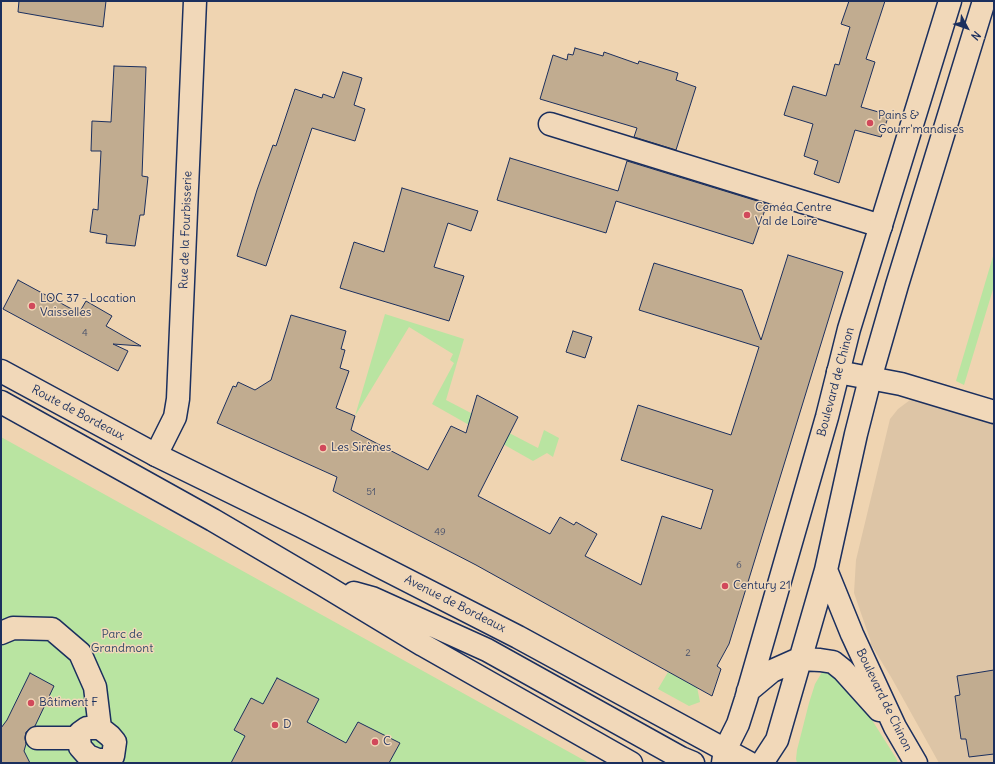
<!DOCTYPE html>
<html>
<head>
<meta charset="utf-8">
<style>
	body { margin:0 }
	#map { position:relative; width:995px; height:764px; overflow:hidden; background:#efd4b1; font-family:Delius,sans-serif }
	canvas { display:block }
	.frame { position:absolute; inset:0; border:2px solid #1b2f5e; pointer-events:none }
	.north { position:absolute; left:947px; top:8px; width:40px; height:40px; -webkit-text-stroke:3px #f1d8b9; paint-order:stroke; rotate:131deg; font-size:11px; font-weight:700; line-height:16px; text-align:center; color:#1b2f5e }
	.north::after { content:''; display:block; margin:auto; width:14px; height:18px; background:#1b2f5e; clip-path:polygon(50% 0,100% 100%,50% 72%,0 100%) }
</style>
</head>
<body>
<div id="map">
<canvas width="995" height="764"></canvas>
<div class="frame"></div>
<div class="north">N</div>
</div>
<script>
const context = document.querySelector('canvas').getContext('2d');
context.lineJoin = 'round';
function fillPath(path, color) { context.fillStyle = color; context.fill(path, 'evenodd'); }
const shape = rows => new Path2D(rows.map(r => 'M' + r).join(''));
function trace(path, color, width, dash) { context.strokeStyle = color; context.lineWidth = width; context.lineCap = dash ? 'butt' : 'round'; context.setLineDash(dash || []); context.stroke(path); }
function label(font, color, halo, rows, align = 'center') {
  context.font = font + ' Delius,sans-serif'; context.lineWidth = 3; context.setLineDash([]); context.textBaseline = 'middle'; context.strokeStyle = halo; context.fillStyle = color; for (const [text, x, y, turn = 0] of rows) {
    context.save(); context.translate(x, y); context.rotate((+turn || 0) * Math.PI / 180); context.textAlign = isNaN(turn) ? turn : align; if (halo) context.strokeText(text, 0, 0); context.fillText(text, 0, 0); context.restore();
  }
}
const built = shape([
	[922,391,994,412,994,763,939,763,891,677,870,643,871,642,854,593,856,560,890,419,898,409]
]);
const green = shape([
	[994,253,994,286,964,385,956,381],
	[385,314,464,339,446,400,538,448,544,430,559,438,553,457,547,453,533,461,432,404,454,363,450,360,453,354,409,327,355,416],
	[1,437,589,763,1,763],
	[668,672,697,687,700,702,689,706,658,689],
	[822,672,833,675,853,690,896,758,898,763,797,763,796,759,797,750,809,703,815,684]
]);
const building = shape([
	[19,1,106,1,103,27,18,12,19,1],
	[849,1,885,1,866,59,875,62,861,107,889,115,881,137,855,130,839,183,814,174,818,161,804,156,813,124,784,115,793,86,826,96,835,64,839,65,850,27,841,24,849,1],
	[575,48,603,56,604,52,638,64,639,61,678,73,676,80,696,87,676,150,634,137,637,128,540,99,553,55,567,60,568,54,573,55,575,48],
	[114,66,146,67,142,176,148,177,144,215,140,215,135,246,106,243,107,235,90,232,93,209,98,210,101,151,91,151,92,121,111,122,114,66],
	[343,72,362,78,354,105,365,109,355,141,312,128,266,266,237,256,257,190,273,145,276,146,295,89,322,98,323,94,334,98,343,72],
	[510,158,618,191,627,161,767,204,753,244,616,201,606,233,497,200,510,158],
	[402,188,478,211,471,231,448,223,434,267,464,276,449,321,340,288,354,242,384,252,402,188],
	[788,255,843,272,729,644,717,666,721,669,712,696,476,565,333,491,337,477,217,423,233,386,236,387,238,382,255,390,271,380,291,315,346,331,341,349,345,350,340,368,349,371,336,408,355,416,351,430,428,470,451,426,466,433,477,395,518,417,478,496,550,534,560,517,574,525,576,522,597,534,585,556,641,585,662,516,701,529,713,490,621,460,638,405,731,435,759,347,639,310,654,263,742,290,761,340,788,255],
	[18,280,79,313,86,301,112,316,106,326,141,346,113,344,128,351,118,371,3,309,18,280],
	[573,331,592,337,585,358,566,352,573,331],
	[994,670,994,754,969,757,966,739,961,739,955,696,960,695,957,676,994,670],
	[30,673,54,686,35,726,26,732,25,738,26,744,24,751,30,763,1,763,1,728,7,720,30,673],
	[277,678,319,699,307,722,346,743,358,722,400,743,389,763,231,763,245,736,234,730,251,698,263,704,277,678]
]);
const minor = shape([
	[550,124,881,226],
	[838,372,901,384,994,412],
	[156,455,175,417,178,399,195,1],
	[1,633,13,628,52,629,80,653,95,687,100,728,110,736,115,742,113,756,106,760,98,760,88,756,80,747,79,738,80,733,87,728,100,728],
	[37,738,79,738]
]);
const major = shape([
	[1,371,156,455,301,526,518,637,749,763],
	[1,402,213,520,322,584,423,645,631,763],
	[826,570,852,634,895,727,916,763],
	[354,593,372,598,487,650,681,758,693,763],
	[748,691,772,671,799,659,820,660,833,662,843,670,879,710],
	[723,763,725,750,738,724,746,699,827,417,849,329,950,1],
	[762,763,777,740,826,570,856,434,870,379,897,285,984,1]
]);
const markers = [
	[870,123,4,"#d1495b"],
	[747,215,4,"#d1495b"],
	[32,306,4,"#d1495b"],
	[323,448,4,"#d1495b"],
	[725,586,4,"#d1495b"],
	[31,703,4,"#d1495b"],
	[275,725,4,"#d1495b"],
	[375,742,4,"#d1495b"]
];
const numberNames = [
	["4",85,333],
	["51",371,492],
	["49",440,532],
	["6",739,565],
	["2",688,653]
];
const poiNames = [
	["Pains &",878,116],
	["Gourr'mandises",878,130],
	["Ceméa Centre",755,208],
	["Val de Loire",755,222],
	["LOC 37 - Location",40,299],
	["Vaisselles",40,313],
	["Les Sirènes",331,448],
	["Century 21",733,586],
	["Bâtiment F",39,703],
	["D",283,725],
	["C",383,742]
];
const streetNames = [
	["Rue de la Fourbisserie",186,230,-88],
	["Boulevard de Chinon",836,382,-75],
	["Route de Bordeaux",78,413,28],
	["Avenue de Bordeaux",455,604,27],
	["Boulevard de Chinon",884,700,64]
];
const parkNames = [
	["Parc de",122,635],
	["Grandmont",122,649]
];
fillPath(built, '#ddc5a6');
fillPath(green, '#b9e4a1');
fillPath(building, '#c1ac90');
trace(building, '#1b2f5e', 1);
trace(minor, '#1b2f5e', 25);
trace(major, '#1b2f5e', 25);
trace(minor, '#f1d8b9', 22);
trace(major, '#f1d8b9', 22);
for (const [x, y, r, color] of markers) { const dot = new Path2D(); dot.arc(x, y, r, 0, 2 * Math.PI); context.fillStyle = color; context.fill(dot); trace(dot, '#f1d8b9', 1.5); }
label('10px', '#444e6a', null, numberNames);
label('12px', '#1b2f5e', '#f1d8b9', poiNames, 'left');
label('12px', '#1b2f5e', '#f1d8b9', streetNames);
label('12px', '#334a68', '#f1d8b9', parkNames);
</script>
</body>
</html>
